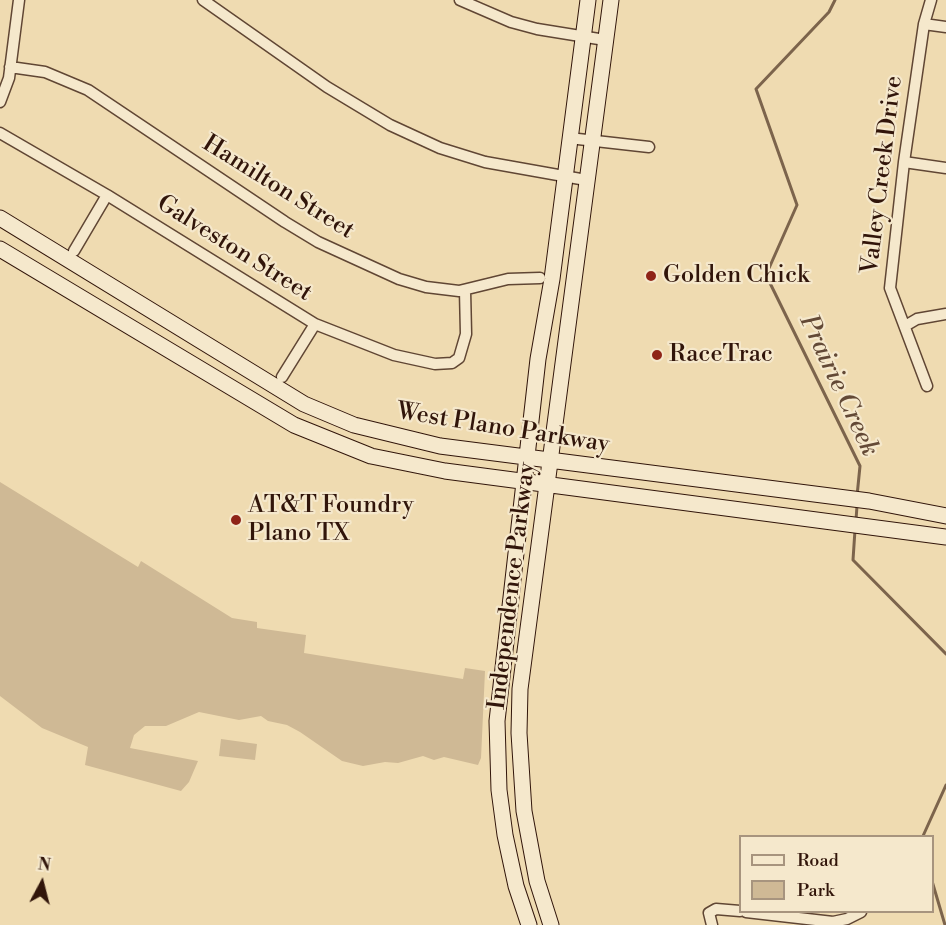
<!DOCTYPE html>
<html>
<head>
<meta charset="utf-8">
<style>
	body { margin:0 }
	#map { position:relative; width:946px; height:925px; overflow:hidden; background:#efdbb1; font-family:"Libre Bodoni",serif }
	canvas { display:block }
	.legend { position:absolute; left:739px; top:835px; width:195px; height:78px; box-sizing:border-box; background:#f5e8cc; border:2px solid #a7947e; margin:0; padding:8px 10px; list-style:none; font-size:18px; color:#31150a }
	.legend li { display:flex; align-items:center; gap:12px; height:30px }
	.legend b { width:30px; border:2px solid #a7947e }
	.north { position:absolute; left:12px; top:853px; width:60px; height:60px; -webkit-text-stroke:4px #f5e8cc; paint-order:stroke; rotate:7deg; font-size:16px; font-weight:700; line-height:24px; text-align:center; color:#31150a }
	.north::after { content:''; display:block; margin:auto; width:21px; height:27px; background:#31150a; clip-path:polygon(50% 0,100% 100%,50% 72%,0 100%) }
</style>
</head>
<body>
<div id="map">
<canvas width="946" height="925"></canvas>
<ul class="legend">
<li><b style="height:8px;background:#f5e8cc"></b>Road</li>
<li><b style="height:16px;background:#cfb995"></b>Park</li>
</ul>
<div class="north">N</div>
</div>
<script>
const context = document.querySelector('canvas').getContext('2d');
context.lineJoin = 'round';
function fillPath(path, color) { context.fillStyle = color; context.fill(path, 'evenodd'); }
const shape = rows => new Path2D(rows.map(r => 'M' + r).join(''));
function trace(path, color, width, dash) { context.strokeStyle = color; context.lineWidth = width; context.lineCap = dash ? 'butt' : 'round'; context.setLineDash(dash || []); context.stroke(path); }
function label(font, color, halo, rows, align = 'center') {
  context.font = font + ' "Libre Bodoni",serif'; context.lineWidth = 4.5; context.setLineDash([]); context.textBaseline = 'middle'; context.strokeStyle = halo; context.fillStyle = color; for (const [text, x, y, turn = 0] of rows) {
    context.save(); context.translate(x, y); context.rotate((+turn || 0) * Math.PI / 180); context.textAlign = isNaN(turn) ? turn : align; if (halo) context.strokeText(text, 0, 0); context.fillText(text, 0, 0); context.restore();
  }
}
const green = shape([
	[0,482,138,567,141,561,232,618,257,622,257,628,306,635,304,653,463,679,465,668,485,671,481,758,478,765,444,757,434,760,423,756,398,763,385,762,363,766,342,761,300,732,287,725,268,721,261,716,239,720,199,712,166,726,145,726,134,735,130,748,198,761,189,782,181,791,85,765,88,747,42,728,0,696],
	[221,739,257,744,255,760,219,756]
]);
const stream = shape([
	[835,0,829,12,756,89,797,205,766,275,860,466,857,496],
	[856,520,857,506],
	[855,530,853,560,946,654],
	[923,836,946,785],
	[932,881,945,925]
]);
const minor = shape([
	[203,0,327,87,390,125,440,148,485,162,586,180],
	[460,0,511,22,537,29,605,40],
	[924,24,946,27],
	[10,67,45,72,88,90,285,222,318,242,399,279,426,287,459,291,508,279,540,278],
	[0,102,9,78,19,0],
	[0,133,107,195,315,324,394,355,435,364,452,363,459,358,466,334,465,290],
	[569,138,649,147],
	[904,162,946,168],
	[74,251,107,195],
	[905,326,917,319,946,314],
	[282,377,315,324],
	[927,386,890,288,904,162,924,24,931,0],
	[746,912,833,922,847,919,861,912],
	[712,925,709,913,716,909,740,911]
]);
const secondary = shape([
	[0,218,304,404,354,425,440,446,869,501,946,516],
	[0,249,294,425,371,456,445,471,946,537],
	[529,925,516,886,505,835,499,790,497,721,538,359,552,279,588,0],
	[551,925,537,881,524,811,519,733,520,689,611,0]
]);
const markers = [
	[651,276,6,"#8f2418"],
	[657,355,6,"#8f2418"],
	[236,520,6,"#8f2418"]
];
const streetNames = [
	["Valley Creek Drive",883,175,-83],
	["Hamilton Street",278,188,32],
	["Galveston Street",234,249,32],
	["West Plano Parkway",503,429,9],
	["Independence Parkway",513,586,-83]
];
const poiNames = [
	["Golden Chick",663,276],
	["RaceTrac",669,355],
	["AT&T Foundry",248,506],
	["Plano TX",248,534]
];
const waterNames = [
	["Prairie Creek",838,386,65]
];
fillPath(green, '#cfb995');
trace(stream, '#7c644c', 3);
trace(minor, '#604634', 13);
trace(secondary, '#31150a', 17);
trace(minor, '#f5e8cc', 10);
trace(secondary, '#f5e8cc', 15);
for (const [x, y, r, color] of markers) { const dot = new Path2D(); dot.arc(x, y, r, 0, 2 * Math.PI); context.fillStyle = color; context.fill(dot); trace(dot, '#f5e8cc', 2); }
label('24px', '#31150a', '#f5e8cc', streetNames);
label('24px', '#31150a', '#f5e8cc', poiNames, 'left');
label('italic 26px', '#634936', '#f5e8cc', waterNames);
</script>
</body>
</html>
